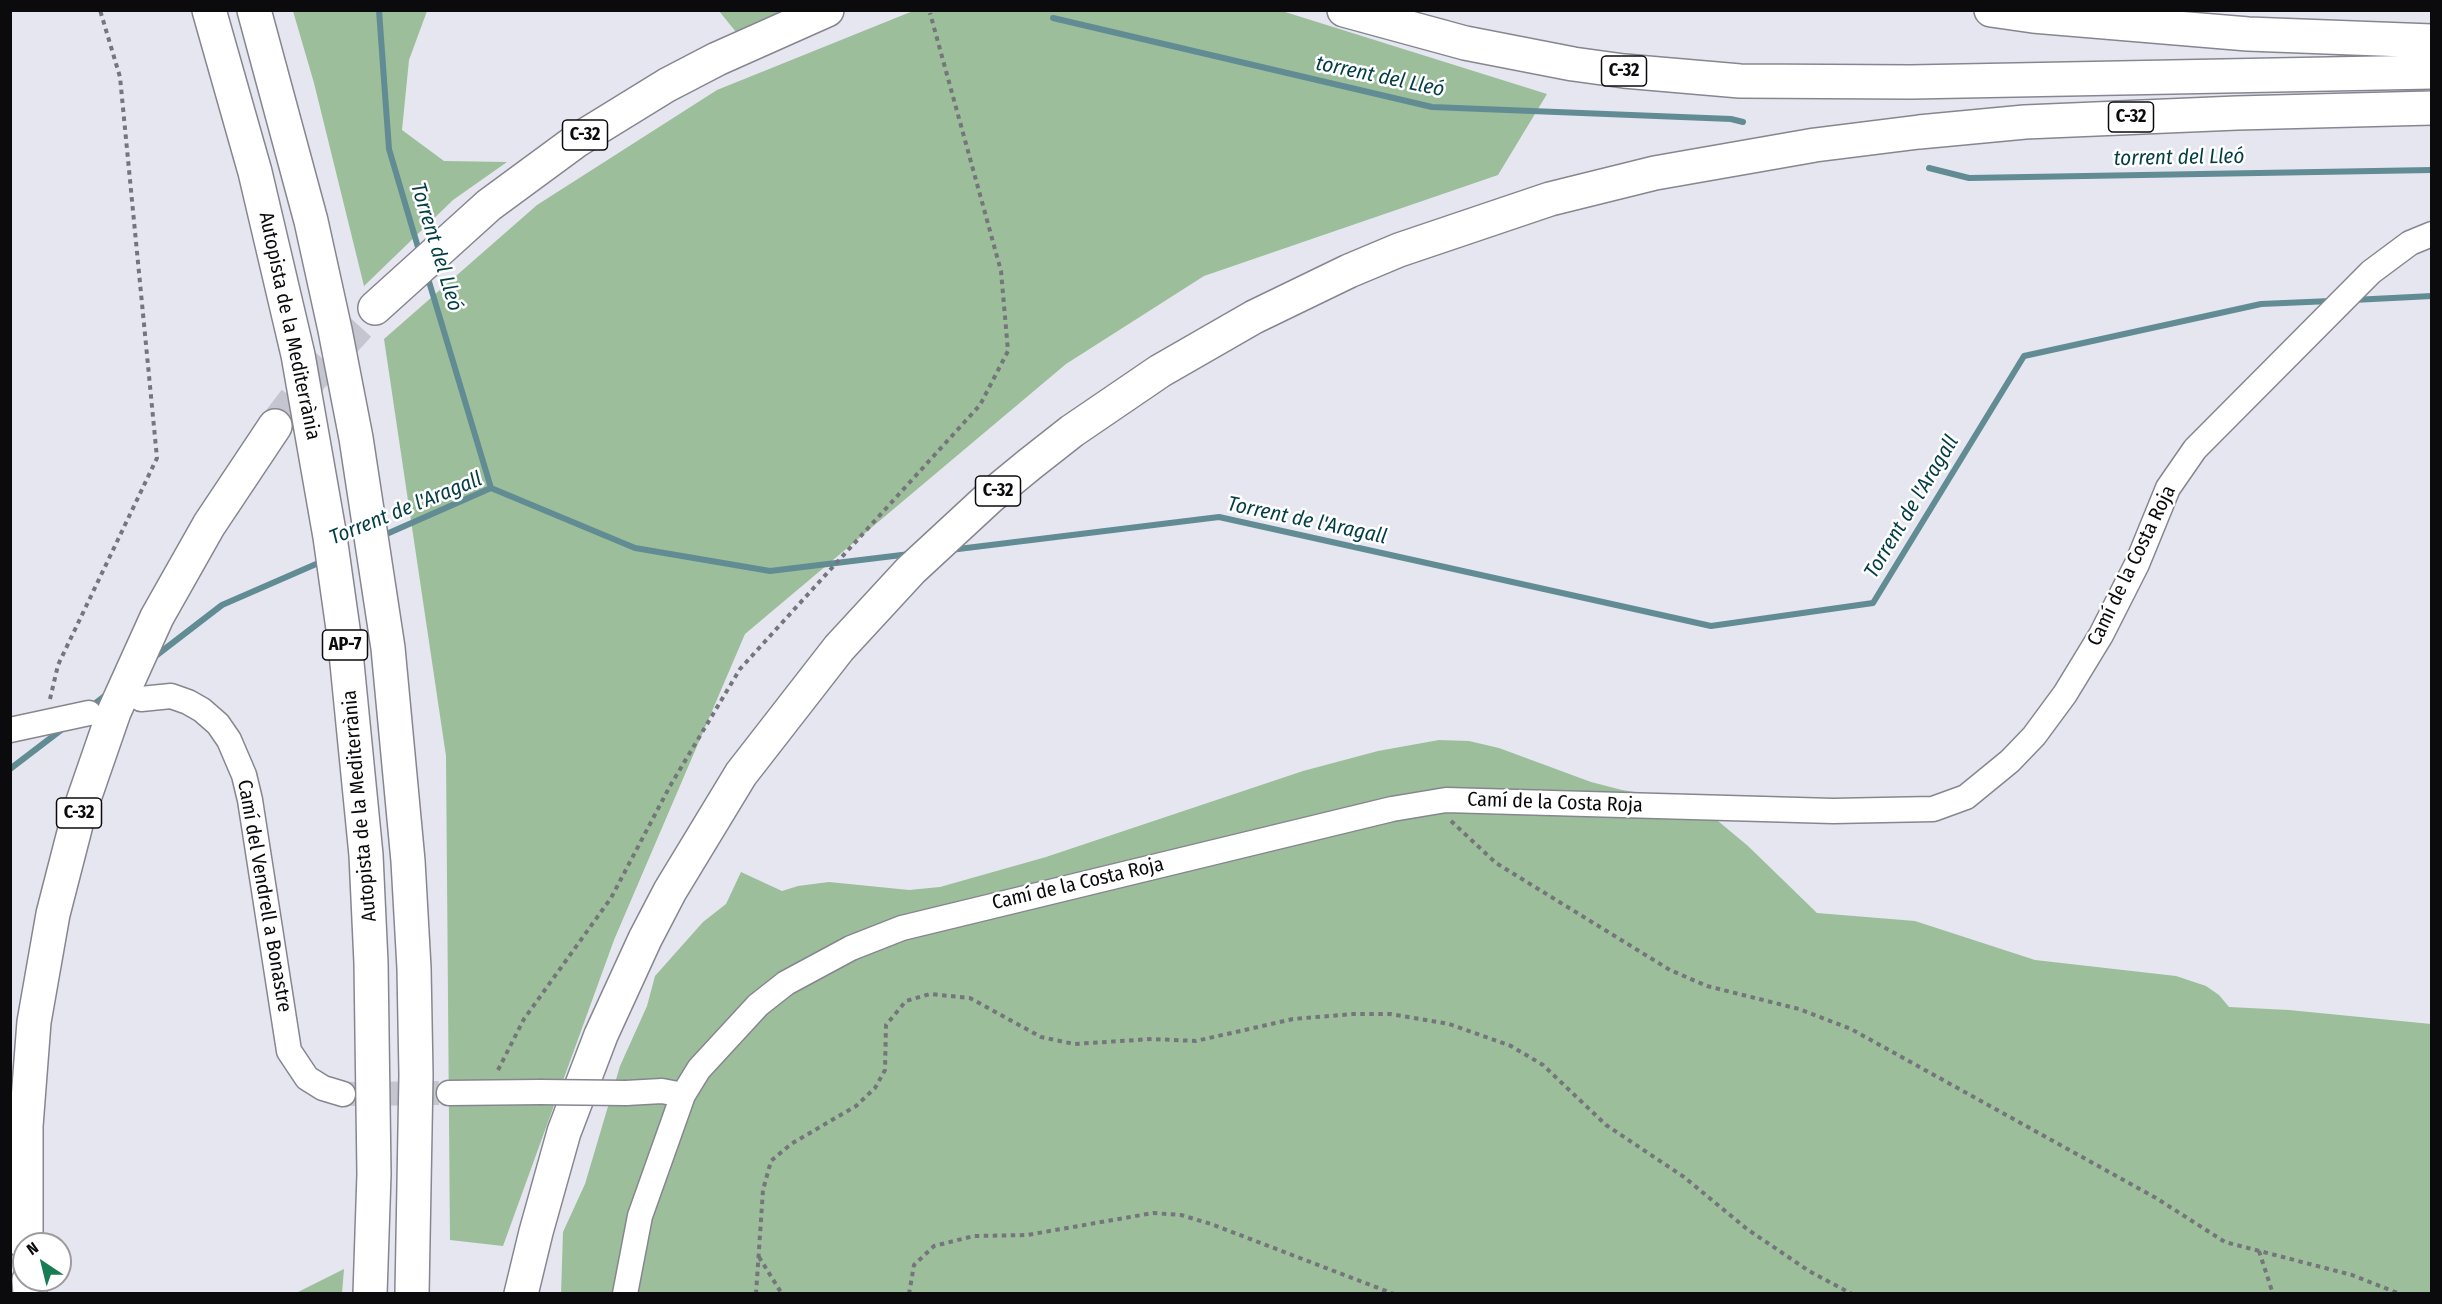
<!DOCTYPE html>
<html>
<head>
<meta charset="utf-8">
<style>
	body { margin:0 }
	#map { position:relative; width:2442px; height:1304px; overflow:hidden; background:#e5e6f0; font-family:"Fira Sans Condensed",sans-serif }
	canvas { display:block }
	.frame { position:absolute; inset:0; border:12px solid #0b0b0e; pointer-events:none }
	.north { position:absolute; left:12px; top:1232px; width:60px; height:60px; box-sizing:border-box; background:#fff; border:2px solid #9d9d9f; border-radius:50%; rotate:325deg; font-size:16px; font-weight:700; line-height:24px; text-align:center; color:#0b0b0e }
	.north::after { content:''; display:block; margin:auto; width:21px; height:27px; background:#187c54; clip-path:polygon(50% 0,100% 100%,50% 72%,0 100%) }
</style>
</head>
<body>
<div id="map">
<canvas width="2442" height="1304"></canvas>
<div class="frame"></div>
<div class="north">N</div>
</div>
<script>
const context = document.querySelector('canvas').getContext('2d');
context.lineJoin = 'round';
function fillPath(path, color) { context.fillStyle = color; context.fill(path, 'evenodd'); }
const shape = rows => new Path2D(rows.map(r => 'M' + r).join(''));
function trace(path, color, width, dash) { context.strokeStyle = color; context.lineWidth = width; context.lineCap = dash ? 'butt' : 'round'; context.setLineDash(dash || []); context.stroke(path); }
function label(font, color, halo, rows, align = 'center') {
  context.font = font + ' "Fira Sans Condensed",sans-serif'; context.lineWidth = 5; context.setLineDash([]); context.textBaseline = 'middle'; context.strokeStyle = halo; context.fillStyle = color; for (const [text, x, y, turn = 0] of rows) {
    context.save(); context.translate(x, y); context.rotate((+turn || 0) * Math.PI / 180); context.textAlign = isNaN(turn) ? turn : align; if (halo) context.strokeText(text, 0, 0); context.fillText(text, 0, 0); context.restore();
  }
}
const forest = shape([
	[293,11,427,11,409,60,402,130,444,161,507,162,453,200,364,286,314,83],
	[719,11,784,11,736,32],
	[913,11,1282,11,1547,94,1498,175,1204,276,1066,364,745,634,614,940,503,1246,450,1240,446,756,384,339,537,205,717,90],
	[1439,740,1469,741,1499,748,1591,782,1622,790,1654,795,1712,816,1748,846,1817,913,1915,921,2035,960,2176,976,2206,986,2219,995,2229,1007,2289,1010,2431,1024,2431,1293,561,1294,563,1232,585,1184,620,1066,647,1006,655,976,703,922,726,904,741,872,782,891,798,886,829,882,909,890,940,887,1046,857,1303,771,1378,751],
	[344,1269,342,1293,296,1293]
]);
const stream = shape([
	[379,10,389,149,420,254],
	[1053,18,1432,107,1731,119,1743,122],
	[1929,168,1969,178,2432,170],
	[427,275,491,488],
	[2353,300,2432,296],
	[382,536,491,488,635,548,770,571,910,554],
	[950,550,1219,517,1711,626,1873,603,2024,356,2261,304,2331,301],
	[153,658,222,605,323,561],
	[89,708,107,694],
	[10,769,65,727]
]);
const minorTunnel = shape([
	[343,1094,449,1093]
]);
const highwayTunnel = shape([
	[275,426,312,377,375,308]
]);
const path = shape([
	[50,699,58,665,157,458,120,77,100,10],
	[1451,821,1496,863,1670,970,1707,986,1799,1009,1851,1029,2156,1198,2225,1242,2352,1275,2400,1294],
	[498,1070,524,1019,611,898,670,786,740,669,980,405,1008,351,1001,271,930,13],
	[2259,1251,2273,1294],
	[759,1257,782,1294],
	[756,1294,763,1190,771,1161,791,1144,856,1106,875,1088,885,1070,886,1025,906,1001,930,994,970,998,1041,1037,1074,1044,1152,1039,1196,1041,1293,1019,1353,1014,1390,1014,1449,1024,1511,1046,1543,1065,1606,1125,1684,1177,1747,1229,1809,1271,1852,1294],
	[909,1294,914,1265,934,1246,974,1236,1027,1235,1153,1213,1181,1215,1211,1224,1394,1294]
]);
const minor = shape([
	[141,699,171,696,188,702,202,710,218,724,229,740,244,775,250,800,289,1051,307,1078,323,1088,343,1094],
	[10,730,89,713],
	[449,1093,540,1092],
	[626,1093,662,1091,683,1095],
	[625,1294,640,1216,683,1095,699,1069,758,1005,786,983,851,948,902,928,1392,809,1446,800,1833,811,1933,809,1966,797,2010,761,2034,736,2065,694,2101,635,2137,564,2168,488,2195,449,2371,272,2410,243,2432,234]
]);
const highway = shape([
	[209,10,255,172,298,355,330,537,345,643,366,855,371,963,374,1174,370,1294],
	[254,10,311,221,335,330,356,438,388,648,408,861,414,968,416,1075,412,1294],
	[1344,10,1465,43,1573,64,1624,71,1740,81,1911,82,2432,72],
	[1991,10,2033,16,2248,34,2432,41],
	[375,308,489,205,576,141,667,85,717,59,827,10],
	[26,1244,26,1126,34,1022,53,914,79,813,114,712,157,617,209,525,275,426],
	[29,1280,30,1294],
	[521,1294,536,1232,564,1132,601,1035,645,939,670,891,741,774,839,648,911,570,991,496,1030,464,1072,431,1160,371,1254,317,1349,271,1399,250,1550,199,1655,173,1815,145,1919,132,2025,122,2237,113,2432,108]
]);
const minorBridge = shape([
	[540,1092,626,1093]
]);
const shields = [
	[1624,71,45],
	[2131,117,45],
	[585,135,45],
	[998,491,45],
	[345,645,45],
	[79,813,45]
];
const shieldNames = [
	["C-32",1624,71],
	["C-32",2131,117],
	["C-32",585,135],
	["C-32",998,491],
	["AP-7",345,645],
	["C-32",79,813]
];
const streetNames = [
	["Autopista de la Mediterrània",289,326,78],
	["Camí de la Costa Roja",2132,566,-64],
	["Camí de la Costa Roja",1555,803,2],
	["Autopista de la Mediterrània",360,806,-95],
	["Camí de la Costa Roja",1078,884,-13],
	["Camí del Vendrell a Bonastre",264,896,80]
];
const waterNames = [
	["torrent del Lleó",1380,77,12],
	["torrent del Lleó",2179,158,-1],
	["Torrent del Lleó",436,247,73],
	["Torrent de l'Aragall",1912,507,-59],
	["Torrent de l'Aragall",406,509,-22],
	["Torrent de l'Aragall",1307,521,12]
];
fillPath(forest, '#9cbe9a');
trace(stream, '#628c94', 6);
trace(minorTunnel, '#c4c5ce', 24, [24, 12]);
trace(highwayTunnel, '#c4c5ce', 33, [33, 16]);
trace(minor, '#868690', 27);
trace(highway, '#868690', 36);
trace(path, '#75757c', 4, [4.5, 4.5]);
trace(minor, '#fff', 24);
trace(highway, '#fff', 33);
trace(minorBridge, '#868690', 27, []);
trace(minorBridge, '#fff', 24);
for (const [x, y, w] of shields) { const box = new Path2D(); box.roundRect(x - w / 2, y - 15, w, 30, 4.5); context.fillStyle = '#fff'; context.fill(box); trace(box, '#0b0b0e', 1.5); }
label('bold 18px', '#0b0b0e', null, shieldNames);
label('20px', '#0b0b0e', '#fff', streetNames);
label('italic 21px', '#023d45', '#fff', waterNames);
</script>
</body>
</html>
